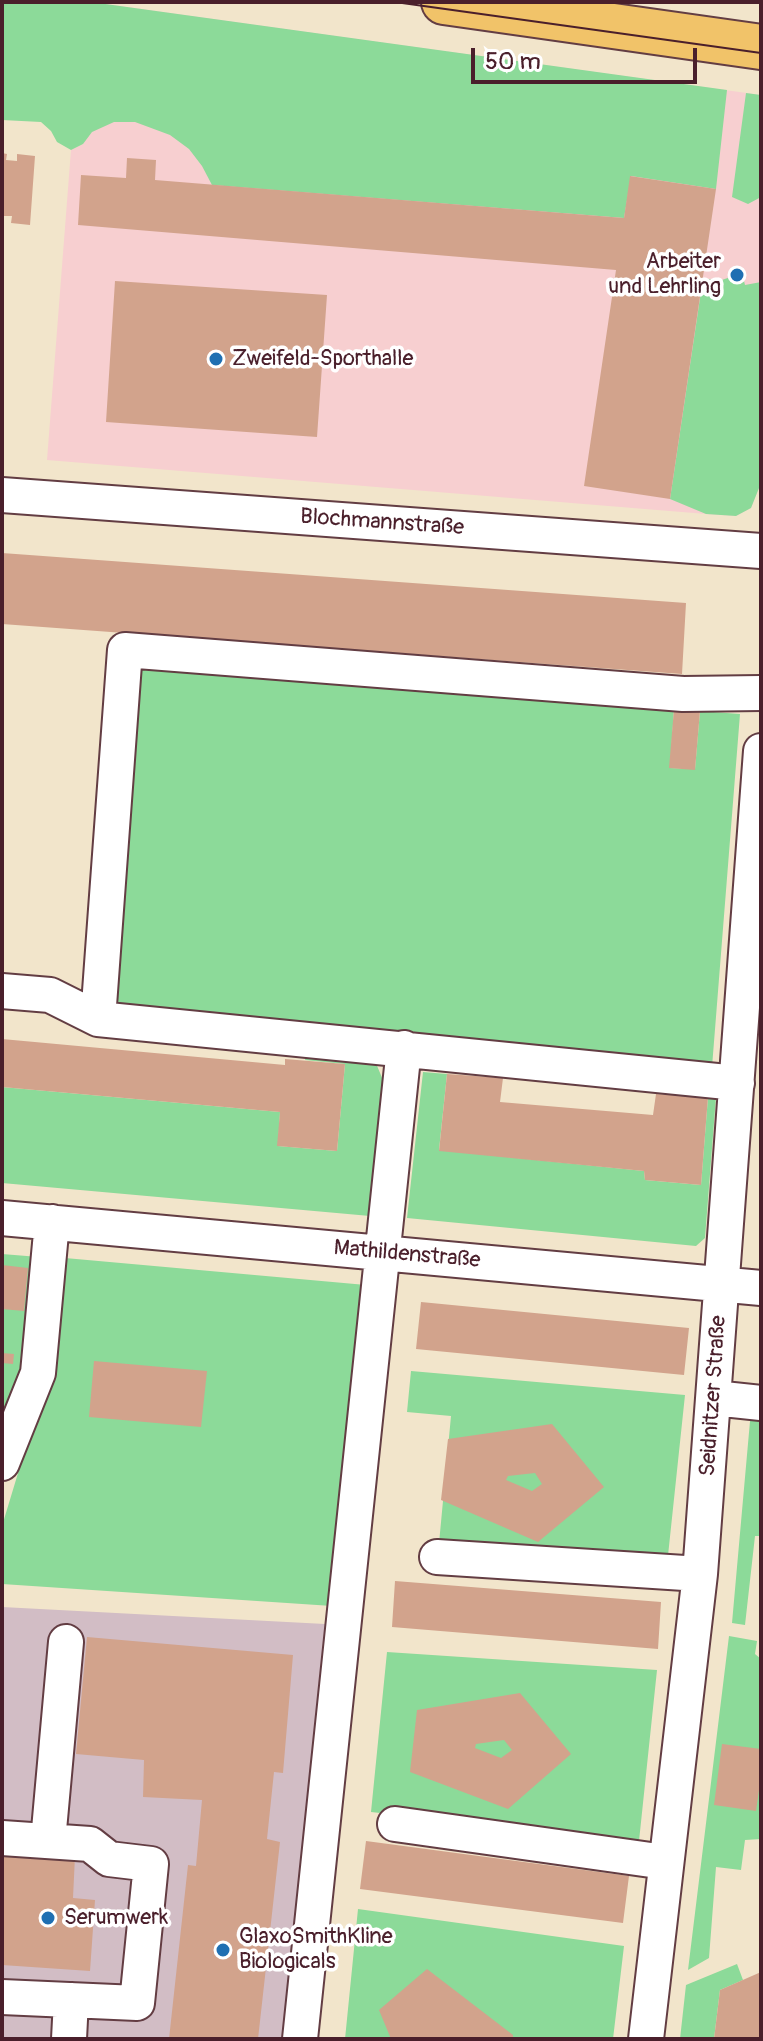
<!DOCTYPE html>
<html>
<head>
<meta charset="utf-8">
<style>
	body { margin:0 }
	#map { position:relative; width:763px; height:2041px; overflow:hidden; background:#f2e5cb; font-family:Pangolin,sans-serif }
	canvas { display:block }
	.frame { position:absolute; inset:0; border:4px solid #4a1f2b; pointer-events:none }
	.scale { position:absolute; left:471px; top:48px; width:226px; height:36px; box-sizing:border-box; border:4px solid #4a1f2b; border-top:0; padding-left:10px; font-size:24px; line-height:28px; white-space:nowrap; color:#4a1f2b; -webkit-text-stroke:6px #fff; paint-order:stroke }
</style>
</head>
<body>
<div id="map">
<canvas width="763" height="2041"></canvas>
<div class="frame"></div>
<div class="scale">50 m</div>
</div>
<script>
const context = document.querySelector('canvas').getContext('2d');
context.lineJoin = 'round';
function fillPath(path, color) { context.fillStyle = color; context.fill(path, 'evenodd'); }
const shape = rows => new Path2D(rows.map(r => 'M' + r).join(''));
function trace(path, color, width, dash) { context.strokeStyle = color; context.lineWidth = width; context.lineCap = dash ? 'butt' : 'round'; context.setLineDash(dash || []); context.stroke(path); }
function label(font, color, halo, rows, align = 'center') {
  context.font = font + ' Pangolin,sans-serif'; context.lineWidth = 7; context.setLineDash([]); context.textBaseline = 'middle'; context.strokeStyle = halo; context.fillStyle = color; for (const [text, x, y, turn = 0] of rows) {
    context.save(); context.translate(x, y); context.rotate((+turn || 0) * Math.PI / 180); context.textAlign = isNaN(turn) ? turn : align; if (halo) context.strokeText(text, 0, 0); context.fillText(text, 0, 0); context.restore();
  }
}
const built = shape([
	[91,2,761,95,761,483,751,508,736,516,706,514,47,460,71,150,83,144]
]);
const industrial = shape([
	[2,1607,325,1624,282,2039,2,2039]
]);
const green = shape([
	[2,2,91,2,727,90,716,189,631,176,624,218,212,185,202,166,189,149,170,135,135,122,114,122,92,132,83,144,71,150,57,142,51,131,41,122,2,120],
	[746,93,761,95,761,197,748,204,732,197],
	[742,273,745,285,761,282,761,483,751,508,736,516,706,514,670,499,703,278,719,281],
	[132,663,674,709,670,768,695,769,700,711,740,714,712,1067,109,1012],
	[308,1046,375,1061,383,1080,370,1216,2,1183,2,1087,280,1112,278,1146,337,1151,345,1064,305,1060],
	[423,1072,447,1074,439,1150,644,1171,645,1180,701,1185,708,1097,716,1097,705,1238,696,1246,407,1218],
	[2,1254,39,1257,31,1331,16,1401,2,1439],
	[65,1258,366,1285,332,1606,2,1584,2,1526,48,1374],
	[411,1371,685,1395,667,1565,438,1554,451,1416,407,1412],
	[751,1410,761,1411,761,1536,755,1536,745,1625,732,1623],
	[729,1636,757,1641,755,1654,761,1659,761,1839,745,1840,741,1870,716,1867,709,1958,688,1970],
	[387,1652,657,1670,639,1841,371,1812],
	[358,1909,624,1946,613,2039,345,2039],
	[737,1964,743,1980,720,1990,714,2039,680,2039,686,1985]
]);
const building = shape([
	[2,153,7,154,6,160,17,161,17,154,35,156,30,225,11,223,12,216,2,216],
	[127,158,156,160,155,180,624,218,630,176,716,189,670,499,584,486,616,270,78,225,81,175,126,178],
	[115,281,327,295,317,437,106,422],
	[2,553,686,603,682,674,2,624],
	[674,709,700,711,695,770,669,768],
	[2,1039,285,1065,285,1059,345,1064,337,1151,277,1146,280,1112,2,1087],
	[447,1074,503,1078,500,1102,653,1115,656,1094,708,1097,701,1185,645,1180,644,1171,439,1151],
	[2,1265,28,1268,24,1311,2,1309],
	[421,1302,689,1328,684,1375,416,1349],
	[2,1353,14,1354,13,1364,2,1363],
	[94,1361,207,1371,201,1427,89,1417],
	[552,1424,604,1487,538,1542,441,1500,448,1439],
	[535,1473,542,1484,532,1491,506,1480,508,1476],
	[395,1581,661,1602,658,1649,392,1627],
	[87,1637,293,1655,283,1773,274,1772,267,1839,280,1842,258,2039,169,2039,188,1865,196,1866,202,1800,143,1797,144,1760,76,1754],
	[520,1693,571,1754,508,1809,410,1772,417,1710],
	[504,1740,512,1750,501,1758,475,1748,476,1744],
	[722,1744,761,1749,761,1776,756,1811,714,1805],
	[366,1841,629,1876,623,1923,360,1889],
	[2,1851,75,1856,73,1898,95,1900,90,1971,2,1965],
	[427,1969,513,2035,513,2039,391,2039,379,2010],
	[761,1972,759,2039,714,2039,720,1990]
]);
const minor = shape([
	[2,495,761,551],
	[2,991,50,995,98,1019,737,1083],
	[98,1019,125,650,683,694,761,693],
	[2,1218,761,1288],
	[714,1398,761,1403],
	[2,1463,38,1373,52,1222],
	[437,1557,700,1574],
	[395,1824,665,1862],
	[2,1838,90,1844,109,1859,151,1864,137,2003,2,1997],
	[48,1841,66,1642],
	[69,2039,71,2000],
	[300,2039,404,1048],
	[646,2039,700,1574,761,751]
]);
const major = shape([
	[444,2,761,47]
]);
const tram = shape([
	[395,2,761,53]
]);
const markers = [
	[737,275,8,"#1f6fb2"],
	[216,359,8,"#1f6fb2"],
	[48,1918,8,"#1f6fb2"],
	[223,1950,8,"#1f6fb2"]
];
const poiNames = [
	["Arbeiter",721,262,"right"],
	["und Lehrling",721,287,"right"],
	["Zweifeld-Sporthalle",232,359],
	["Serumwerk",64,1918],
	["GlaxoSmithKline",239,1937],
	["Biologicals",239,1962]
];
const streetNames = [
	["Blochmannstraße",382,523,4],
	["Mathildenstraße",407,1255,5],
	["Seidnitzer Straße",714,1396,-86]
];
fillPath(built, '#f7cfd0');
fillPath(industrial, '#d2bdc5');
fillPath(green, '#8cda99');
fillPath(building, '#d2a38c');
trace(minor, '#633d43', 38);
trace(major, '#633d43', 48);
trace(minor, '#fff', 34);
trace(major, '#f1c369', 44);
trace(tram, '#4a1f2b', 2);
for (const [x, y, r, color] of markers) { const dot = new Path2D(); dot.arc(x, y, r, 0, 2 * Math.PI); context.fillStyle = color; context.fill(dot); trace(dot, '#fff', 3); }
label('22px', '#4a1f2b', '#fff', poiNames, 'left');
label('22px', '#4a1f2b', '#fff', streetNames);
</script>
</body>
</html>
